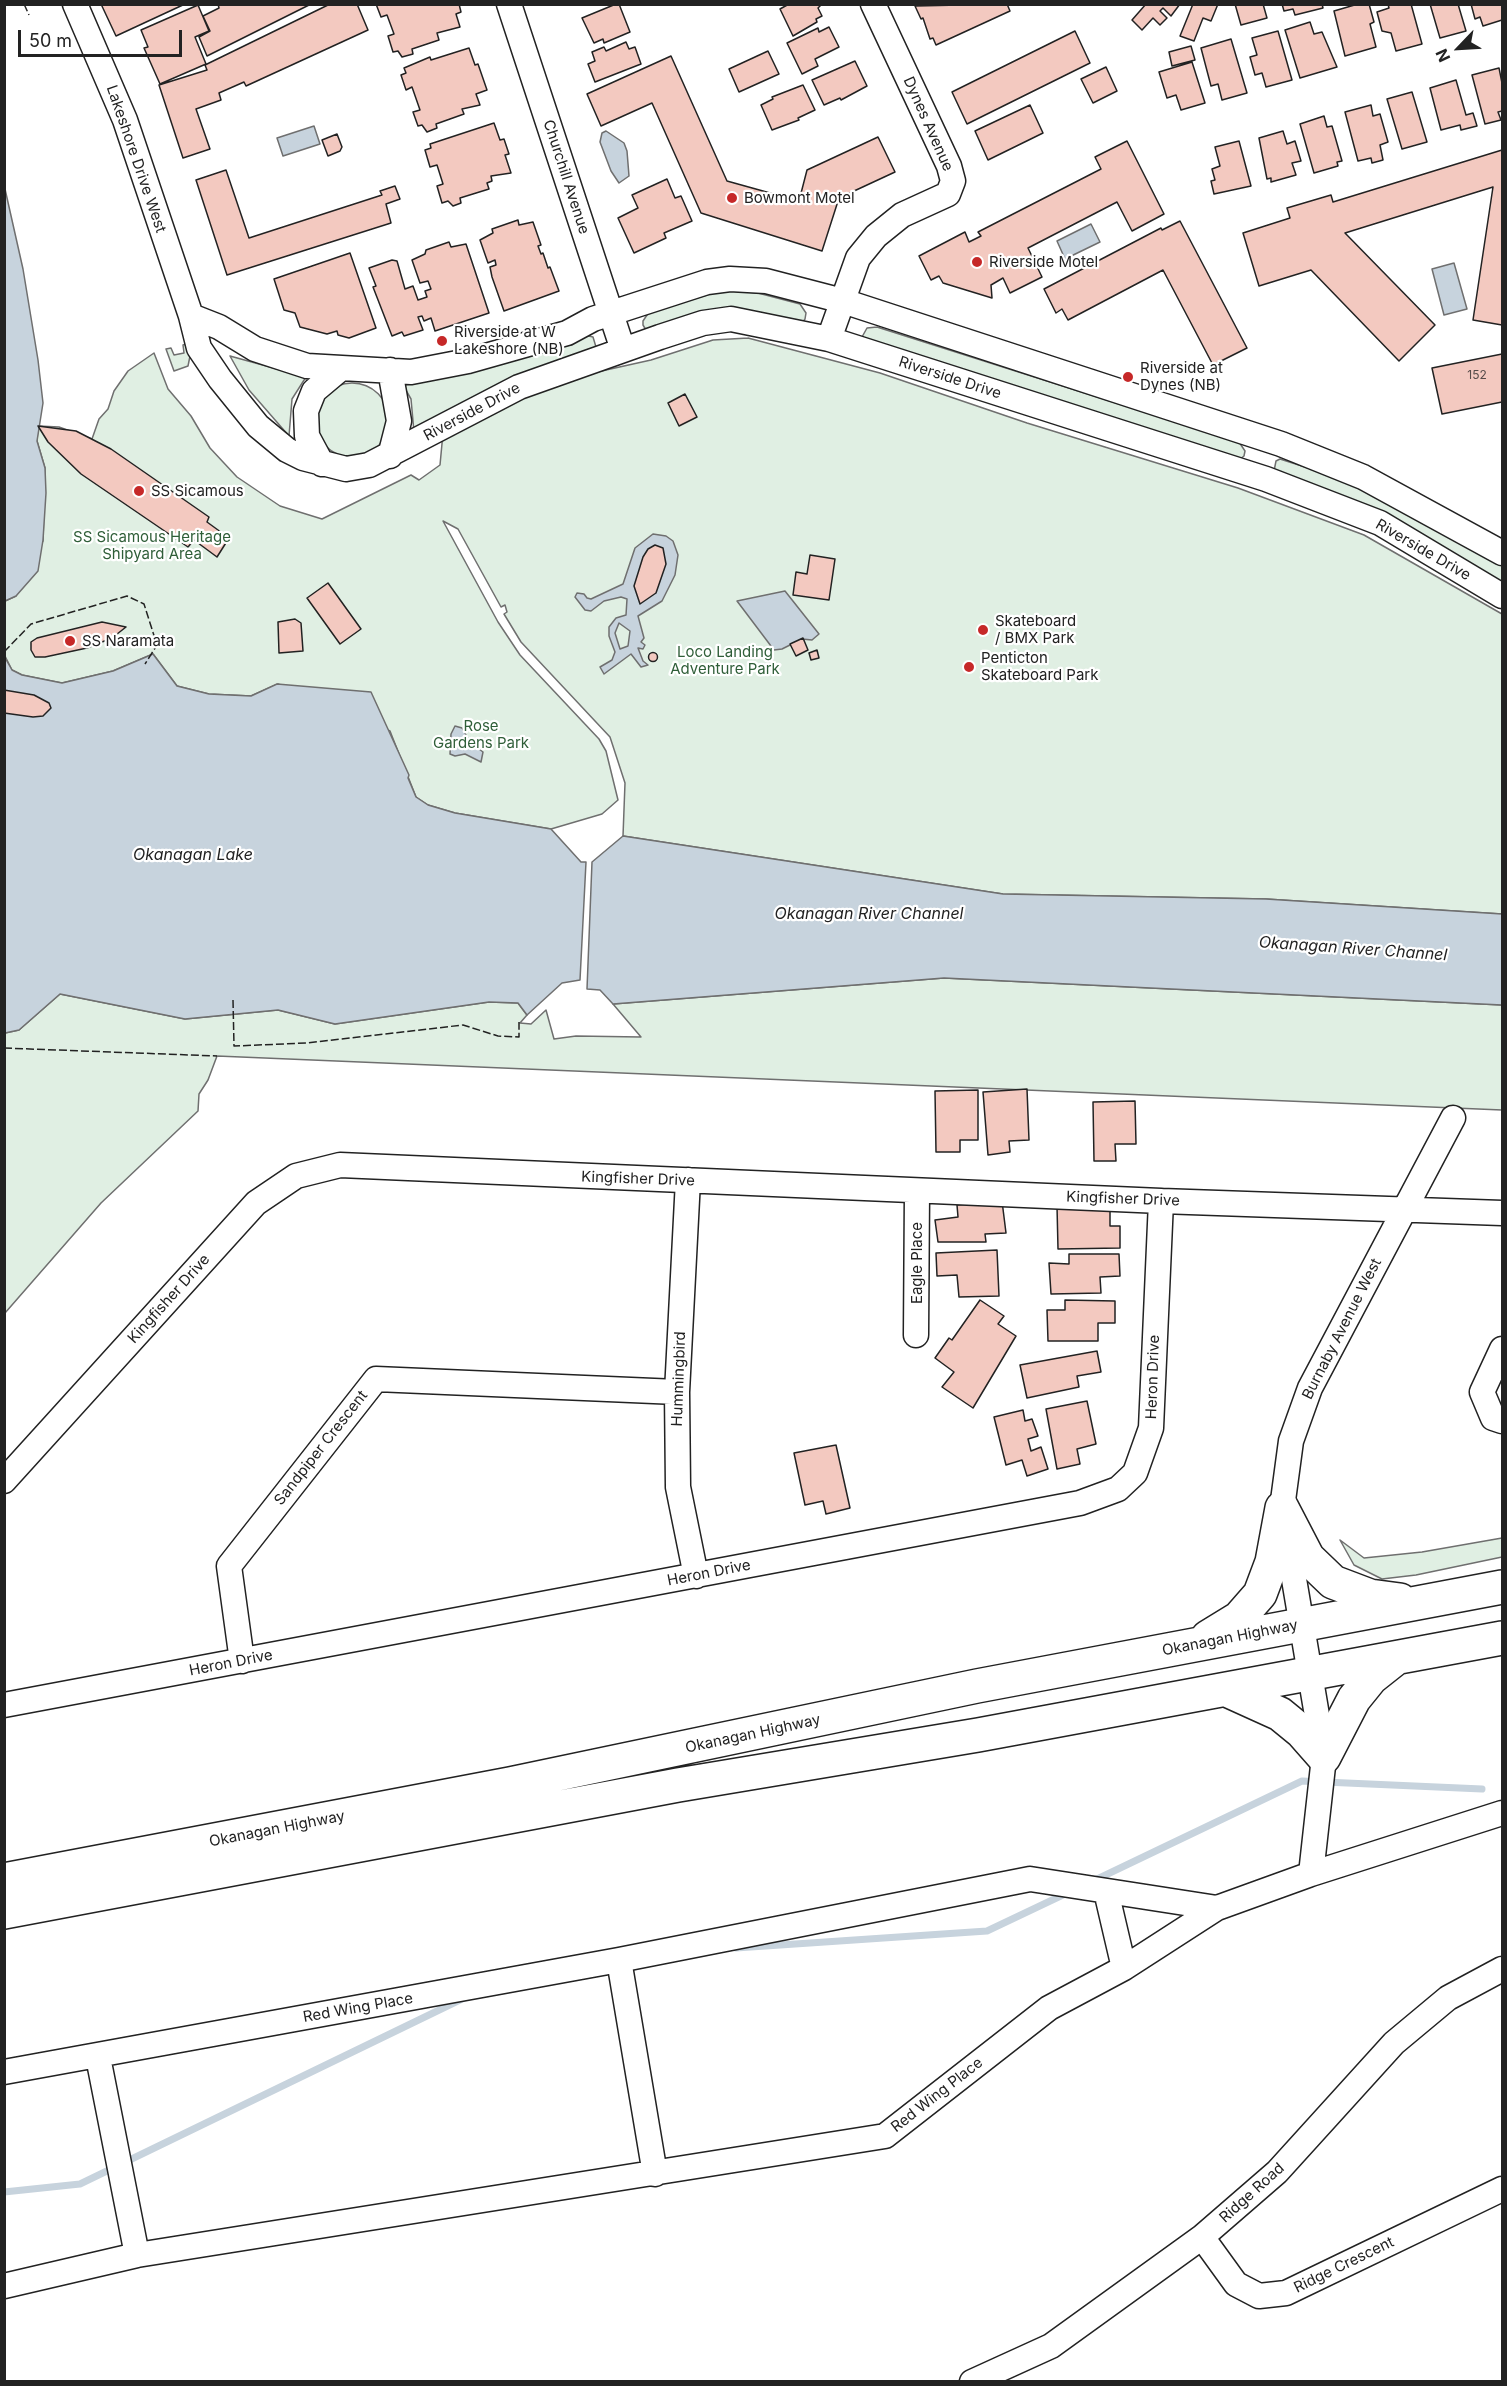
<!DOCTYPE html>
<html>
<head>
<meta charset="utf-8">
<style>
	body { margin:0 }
	#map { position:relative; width:1507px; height:2386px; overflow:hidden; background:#fff; font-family:Inter,sans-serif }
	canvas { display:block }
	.frame { position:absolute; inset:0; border:6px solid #222; pointer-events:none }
	.north { position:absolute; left:1429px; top:18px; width:60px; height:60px; -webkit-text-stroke:4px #fff; paint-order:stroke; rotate:245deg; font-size:16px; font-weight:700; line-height:24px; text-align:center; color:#222 }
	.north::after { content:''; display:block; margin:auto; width:21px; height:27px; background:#222; clip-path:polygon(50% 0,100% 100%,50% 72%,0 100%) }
	.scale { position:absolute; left:18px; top:30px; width:164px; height:27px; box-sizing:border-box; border:3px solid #222; border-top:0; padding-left:8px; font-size:18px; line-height:21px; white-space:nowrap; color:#222; -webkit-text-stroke:4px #fff; paint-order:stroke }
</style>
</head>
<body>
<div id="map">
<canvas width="1507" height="2386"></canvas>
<div class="frame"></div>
<div class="north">N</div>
<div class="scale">50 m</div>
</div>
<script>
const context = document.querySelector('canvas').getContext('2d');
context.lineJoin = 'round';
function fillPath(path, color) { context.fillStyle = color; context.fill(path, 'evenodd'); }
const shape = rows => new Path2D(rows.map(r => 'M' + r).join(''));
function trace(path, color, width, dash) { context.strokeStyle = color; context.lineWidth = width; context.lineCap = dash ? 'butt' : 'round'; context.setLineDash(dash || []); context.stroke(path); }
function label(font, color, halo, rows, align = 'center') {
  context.font = font + ' Inter,sans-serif'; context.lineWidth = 4.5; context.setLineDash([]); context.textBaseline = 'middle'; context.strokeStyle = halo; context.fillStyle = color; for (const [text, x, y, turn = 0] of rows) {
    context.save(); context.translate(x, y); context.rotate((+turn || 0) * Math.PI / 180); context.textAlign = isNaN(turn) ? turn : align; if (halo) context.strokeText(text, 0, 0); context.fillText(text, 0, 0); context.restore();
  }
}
const green = shape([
	[724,290,758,293,800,304,806,313,805,319,802,323,646,330,643,325,643,321,649,312,724,290],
	[877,327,1239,442,1245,451,1244,456,1240,459,864,342,862,337,867,328,877,327],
	[585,335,593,337,596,347,414,432,411,399,400,380,585,335],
	[748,338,880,373,1027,423,1238,488,1364,535,1502,614,1502,914,1266,899,1003,894,623,836,625,783,610,737,521,642,504,614,507,612,505,605,501,607,458,529,443,521,498,622,520,655,599,739,606,751,618,800,602,814,551,829,455,813,428,805,416,797,390,731,278,684,251,696,209,694,177,686,153,654,113,671,62,683,22,675,12,670,5,656,5,601,16,596,43,541,45,468,37,441,38,426,59,427,92,439,99,419,108,409,114,391,128,371,154,353,168,389,191,416,210,448,237,477,280,506,322,519,411,475,419,480,440,465,443,433,570,378,651,360,713,340,748,338],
	[186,344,190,356,188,366,174,371,166,349,171,348,174,355,184,353,183,345,186,344],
	[230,356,306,377,292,399,289,436,249,390,230,356],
	'315 420a37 37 0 1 1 74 0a37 37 0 1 1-74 0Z',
	[1280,459,1355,483,1502,563,1502,587,1274,471,1276,461,1280,459],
	[944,978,1502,1005,1502,1110,217,1056,208,1080,199,1094,198,1111,101,1203,5,1313,5,1033,19,1030,60,994,185,1019,278,1010,335,1024,489,1002,518,1003,527,1015,520,1023,531,1024,546,1010,554,1039,576,1036,641,1037,613,1004,944,978],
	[1502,1538,1502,1557,1416,1575,1382,1579,1354,1565,1340,1540,1364,1558,1422,1552,1502,1538]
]);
const water = shape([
	[314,126,320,144,283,156,277,138,314,126],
	[606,131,624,143,627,151,629,176,619,183,611,171,600,142,602,133,606,131],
	[5,189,23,269,38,360,43,403,37,441,45,468,46,493,43,540,38,571,16,596,5,601,5,189],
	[1091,224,1100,242,1065,259,1057,241,1091,224],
	[1454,263,1467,309,1444,315,1432,269,1454,263],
	[653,534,666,536,673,541,678,555,675,575,662,601,638,616,644,638,641,642,645,645,643,649,638,648,643,661,648,665,641,667,631,654,604,674,600,667,612,660,615,652,609,636,609,627,616,618,626,615,627,599,621,597,604,601,591,611,585,610,575,597,577,593,584,594,587,598,591,599,623,584,635,548,653,534],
	[619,623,630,631,628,646,620,649,615,633,619,623],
	[785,591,819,634,812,640,802,639,782,649,774,650,737,601,785,591],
	[153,654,177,686,209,694,251,696,277,684,371,692,409,775,408,778,416,797,428,805,455,813,551,829,581,862,586,862,580,980,562,983,527,1015,518,1003,489,1002,335,1024,278,1010,185,1019,60,994,19,1030,5,1033,4,656,12,670,22,675,62,683,113,671,153,654],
	[455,726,462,728,470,742,483,752,481,762,465,754,455,756,450,754,451,734,455,726],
	[623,836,1003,894,1266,899,1502,914,1502,1005,944,978,613,1004,600,990,587,989,592,862,623,836]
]);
const stream = shape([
	[1093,1881,1302,1781,1482,1789],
	[736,1948,987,1931,1067,1893],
	[4,2192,80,2184,464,1998]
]);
const building = shape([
	[101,4,185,4,116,36,101,4],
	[311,4,207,56,199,37,210,31,203,16,219,8,218,4,311,4],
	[330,4,357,4,368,30,246,86,244,82,219,93,221,100,196,109,210,149,183,158,159,85,207,70,205,65,330,4],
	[376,4,459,4,461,12,456,14,460,27,437,33,439,40,412,49,413,54,402,57,398,51,393,52,388,36,394,34,387,15,381,17,376,4],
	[616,4,619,4,630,32,604,43,603,39,594,43,582,18,616,4],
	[789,4,822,4,818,8,822,16,816,19,817,22,793,36,780,9,789,4],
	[1007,4,1010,11,936,45,933,38,930,39,923,18,921,19,915,6,1007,4],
	[1146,4,1180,4,1171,16,1163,8,1160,11,1167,18,1160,25,1153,18,1142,30,1132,20,1146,4],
	[1193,4,1218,4,1211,21,1203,18,1194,41,1180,36,1193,4],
	[1235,4,1263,4,1267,18,1241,25,1235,4],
	[1282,4,1322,4,1323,8,1295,15,1293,9,1284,11,1282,4],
	[1358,4,1369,4,1374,22,1370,24,1376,47,1345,56,1334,11,1358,4],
	[1388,4,1411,4,1422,44,1396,51,1391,33,1382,31,1377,12,1389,8,1388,4],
	[1430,4,1458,4,1466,31,1440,38,1430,4],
	[1471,4,1502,4,1502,20,1483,26,1480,17,1475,19,1471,4],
	[198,5,209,31,195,37,206,64,160,84,144,48,148,47,141,30,198,5],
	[1310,22,1314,34,1322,32,1337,67,1300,78,1285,30,1310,22],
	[829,27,839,47,815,59,818,66,802,74,787,43,818,28,819,32,829,27],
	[1075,31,1090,63,967,124,952,92,1075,31],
	[1278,31,1292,80,1266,87,1262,73,1255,75,1250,57,1257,55,1252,38,1278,31],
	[1231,39,1247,93,1222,100,1218,84,1211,86,1201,48,1231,39],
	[626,42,629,49,635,47,641,64,595,82,588,64,595,61,592,52,604,47,606,51,626,42],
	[1191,46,1195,60,1172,66,1169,52,1191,46],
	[469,48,475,65,478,64,487,90,476,94,480,105,462,109,464,114,436,124,437,128,427,132,422,125,418,126,413,112,420,110,412,87,406,90,401,75,406,73,404,68,430,57,431,60,469,48],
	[768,51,779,74,739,92,729,69,768,51],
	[671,56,727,181,799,201,807,170,878,137,895,172,839,198,822,251,701,213,652,103,601,126,587,94,671,56],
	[855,61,867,86,841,100,840,98,824,105,812,80,855,61],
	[1192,62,1205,103,1181,110,1176,95,1167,98,1159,72,1192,62],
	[1106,67,1117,91,1093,103,1081,79,1106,67],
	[1499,68,1502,83,1502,111,1498,112,1501,120,1485,124,1472,75,1499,68],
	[1456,80,1466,115,1473,113,1477,126,1461,130,1460,125,1441,130,1430,88,1456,80],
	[803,85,815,110,798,118,799,120,772,130,761,105,773,99,772,97,803,85],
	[1412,92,1427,142,1402,149,1387,99,1412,92],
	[1030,105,1043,133,988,160,975,131,1030,105],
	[1371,105,1373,116,1380,114,1388,142,1380,145,1383,160,1372,163,1371,158,1358,161,1345,112,1371,105],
	[1324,116,1327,127,1332,126,1342,161,1337,162,1338,166,1314,173,1300,124,1324,116],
	[494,123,500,140,504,139,509,154,505,155,511,173,491,176,492,181,487,183,489,189,460,198,461,203,453,206,448,201,442,203,437,186,443,184,437,165,430,167,425,150,431,148,430,144,494,123],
	[1283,131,1287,144,1295,141,1301,161,1292,163,1296,175,1271,182,1271,178,1267,179,1259,138,1283,131],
	[337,134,342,147,340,151,328,156,322,140,337,134],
	[1127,141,1164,214,1132,231,1117,202,1028,248,1042,277,1010,293,1003,278,991,285,992,298,943,283,939,276,931,280,919,256,965,232,969,242,981,236,978,232,1101,169,1095,157,1127,141],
	[1239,141,1251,186,1214,194,1211,181,1215,180,1212,169,1220,166,1215,147,1239,141],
	[1502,150,1502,325,1473,320,1493,187,1345,233,1435,325,1399,361,1311,270,1259,286,1243,233,1290,218,1287,208,1331,195,1333,202,1502,150],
	[226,170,249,238,382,195,380,191,395,186,400,199,386,204,391,223,227,275,196,180,226,170],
	[667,179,675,198,681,196,692,221,664,233,666,238,634,253,618,218,638,208,632,195,667,179],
	[518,220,519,225,533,222,541,245,538,246,541,254,543,253,548,268,550,267,559,291,504,311,492,277,490,267,496,265,495,260,488,263,480,240,493,233,492,229,518,220],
	[1180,221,1247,348,1213,365,1163,270,1068,320,1062,309,1056,313,1044,289,1161,228,1162,230,1180,221],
	[449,242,451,247,466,244,489,313,435,331,431,318,424,321,422,316,418,317,423,330,404,336,402,332,392,336,373,287,376,286,369,268,392,260,397,261,405,289,413,286,418,300,427,297,425,291,431,289,428,281,420,283,412,260,425,254,426,250,449,242],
	[350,253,376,328,349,338,338,335,337,331,327,334,300,327,295,313,284,310,274,279,350,253],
	[1502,354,1502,402,1442,414,1432,368,1502,354],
	[685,394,697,417,679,426,668,403,685,394],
	[38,426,76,431,111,449,209,517,207,522,229,538,217,557,194,540,188,547,81,474,48,442,38,426],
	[655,545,663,548,666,564,656,593,640,604,634,586,643,557,648,549,655,545],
	[810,555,835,559,829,600,793,595,796,572,807,574,810,555],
	[328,583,361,629,340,644,307,598,328,583],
	[295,619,301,623,303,651,279,653,278,622,295,619],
	[102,622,126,627,112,638,87,648,45,657,35,657,31,650,31,642,37,638,102,622],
	[803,638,808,650,796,656,790,644,803,638],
	[817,650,819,658,811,660,809,653,817,650],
	'648.5 657a4.5 4.5 0 1 1 9 0a4.5 4.5 0 1 1-9 0Z',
	[4,690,34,695,49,703,51,708,43,716,33,717,4,713,4,690],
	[1027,1089,1029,1140,1009,1141,1010,1152,988,1155,983,1092,1027,1089],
	[978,1090,978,1140,960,1140,960,1152,936,1152,935,1091,978,1090],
	[1135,1101,1136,1144,1115,1144,1116,1161,1094,1161,1093,1102,1135,1101],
	[1002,1201,1006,1233,985,1234,986,1242,938,1242,935,1220,958,1217,957,1205,1002,1201],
	[1110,1205,1110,1226,1120,1226,1120,1248,1058,1249,1057,1206,1110,1205],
	[997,1250,999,1296,959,1297,957,1275,937,1276,936,1253,997,1250],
	[1069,1254,1119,1254,1120,1276,1100,1277,1101,1293,1051,1294,1049,1263,1069,1264,1069,1254],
	[980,1300,1004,1316,998,1324,1016,1336,973,1408,942,1387,954,1372,935,1358,949,1338,952,1340,980,1300],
	[1065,1300,1115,1301,1115,1323,1098,1323,1098,1341,1048,1341,1047,1310,1065,1310,1065,1300],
	[1097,1351,1101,1372,1077,1376,1079,1387,1027,1398,1020,1365,1097,1351],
	[1087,1401,1096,1444,1077,1449,1080,1464,1057,1469,1046,1409,1087,1401],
	[1023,1410,1025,1421,1032,1419,1038,1436,1028,1439,1031,1451,1041,1447,1048,1469,1027,1476,1022,1460,1006,1465,994,1417,1023,1410],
	[836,1445,850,1508,826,1514,823,1501,805,1505,794,1453,836,1445]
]);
const minor = shape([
	[75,4,125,120,191,316,199,348,220,379,258,426,287,450,303,458,346,469,369,465,519,387,660,337,703,323,731,319,829,339,1266,479,1380,523,1502,596],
	[509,4,623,350],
	[191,316,219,327,255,349,307,366,411,372,468,361,567,333,593,319,707,282,730,279,766,281,843,301,1281,444,1363,477,1502,553],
	[829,339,858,258,876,236,902,215,948,194,953,181,949,166,873,4],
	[390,370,399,421,390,456],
	[322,464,307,436,306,411,314,391,339,370],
	[688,1180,677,1392,678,1487,696,1576],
	[916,1335,917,1191],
	[1502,1349,1482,1392,1493,1418,1502,1421],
	[4,1481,256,1203,296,1176,340,1165,1161,1201,1502,1213],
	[242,1661,229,1566,376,1379,677,1392],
	[4,1705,1080,1503,1118,1489,1135,1473,1151,1428,1161,1201],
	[1311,1874,1324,1757,1282,1508,1291,1441,1310,1388,1453,1118],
	[1106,1891,1124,1968],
	[619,1960,655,2174],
	[98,2057,137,2255],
	[4,2072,619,1960,1030,1879,1217,1908],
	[1202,2237,1236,2284,1259,2296,1286,2293,1502,2189],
	[4,2286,137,2255,885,2136,1049,2008,1124,1968,1217,1908,1311,1874,1502,1813],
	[972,2382,1051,2346,1202,2237,1277,2172,1394,2043,1448,1998,1502,1969]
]);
const highway = shape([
	[1282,1508,1308,1558,1333,1582,1370,1596,1400,1600],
	[1208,1637,1239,1618,1260,1594,1272,1562,1282,1508],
	[1227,1690,1280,1714,1302,1732,1324,1757,1354,1699,1371,1678,1395,1659],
	[4,1880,510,1784,977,1686,1502,1587],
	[4,1912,678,1785,978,1735,1502,1638]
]);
const fence = shape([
	[24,4,29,15],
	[4,652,31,624,127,596,144,604,157,645,145,664],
	[233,1000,234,1046,306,1043,463,1025,498,1036,519,1037,519,1022],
	[4,1048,217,1056]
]);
const markers = [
	[732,198,6,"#c62828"],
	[977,262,6,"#c62828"],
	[442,341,6,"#c62828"],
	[1128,377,6,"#c62828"],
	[139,491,6,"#c62828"],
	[983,630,6,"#c62828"],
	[70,641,6,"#c62828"],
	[969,667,6,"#c62828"]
];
const numberNames = [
	["152",1477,375]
];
const streetNames = [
	["Dynes Avenue",928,124,66],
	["Lakeshore Drive West",136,159,71],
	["Churchill Avenue",566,177,72],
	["Riverside Drive",950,378,18],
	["Riverside Drive",472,412,-28],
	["Riverside Drive",1423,550,30],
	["Kingfisher Drive",638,1179,2],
	["Kingfisher Drive",1123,1199,2],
	["Eagle Place",917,1263,-90],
	["Kingfisher Drive",169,1299,-48],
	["Burnaby Avenue West",1342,1329,-63],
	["Heron Drive",1153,1377,-88],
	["Hummingbird",679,1379,-88],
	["Sandpiper Crescent",321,1448,-52],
	["Heron Drive",709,1573,-11],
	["Okanagan Highway",1230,1638,-11],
	["Heron Drive",231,1663,-11],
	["Okanagan Highway",753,1734,-12],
	["Okanagan Highway",277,1829,-11],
	["Red Wing Place",358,2008,-10],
	["Red Wing Place",937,2095,-38],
	["Ridge Road",1252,2193,-42],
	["Ridge Crescent",1344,2265,-26]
];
const poiNames = [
	["Bowmont Motel",744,198],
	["Riverside Motel",989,262],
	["Riverside at W",454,332],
	["Lakeshore (NB)",454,349],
	["Riverside at",1140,368],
	["Dynes (NB)",1140,385],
	["SS Sicamous",151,491],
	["Skateboard",995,621],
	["/ BMX Park",995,638],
	["SS Naramata",82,641],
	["Penticton",981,658],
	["Skateboard Park",981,675]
];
const parkNames = [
	["SS Sicamous Heritage",152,537],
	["Shipyard Area",152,554],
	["Loco Landing",725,652],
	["Adventure Park",725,669],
	["Rose",481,726],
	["Gardens Park",481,743]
];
const waterNames = [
	["Okanagan Lake",193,855],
	["Okanagan River Channel",869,914],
	["Okanagan River Channel",1353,949,4]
];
fillPath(green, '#e0efe3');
trace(green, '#6f6f6f', 1.5);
fillPath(water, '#c7d3dd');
trace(water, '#6f6f6f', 1.5);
trace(stream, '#c7d3dd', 7);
fillPath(building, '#f3c9c0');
trace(building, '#222', 1.5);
trace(minor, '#222', 27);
trace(highway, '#222', 36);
trace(minor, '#fff', 24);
trace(highway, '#fff', 33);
trace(fence, '#222', 1.5, [8, 3]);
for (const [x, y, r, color] of markers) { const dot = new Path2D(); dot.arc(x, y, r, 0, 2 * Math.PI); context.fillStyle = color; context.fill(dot); trace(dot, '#fff', 2); }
label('12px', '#564c4a', null, numberNames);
label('15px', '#222', '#fff', streetNames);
label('15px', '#222', '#fff', poiNames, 'left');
label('15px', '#2f5e38', '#fff', parkNames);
label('italic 16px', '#222', '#fff', waterNames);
</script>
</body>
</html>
